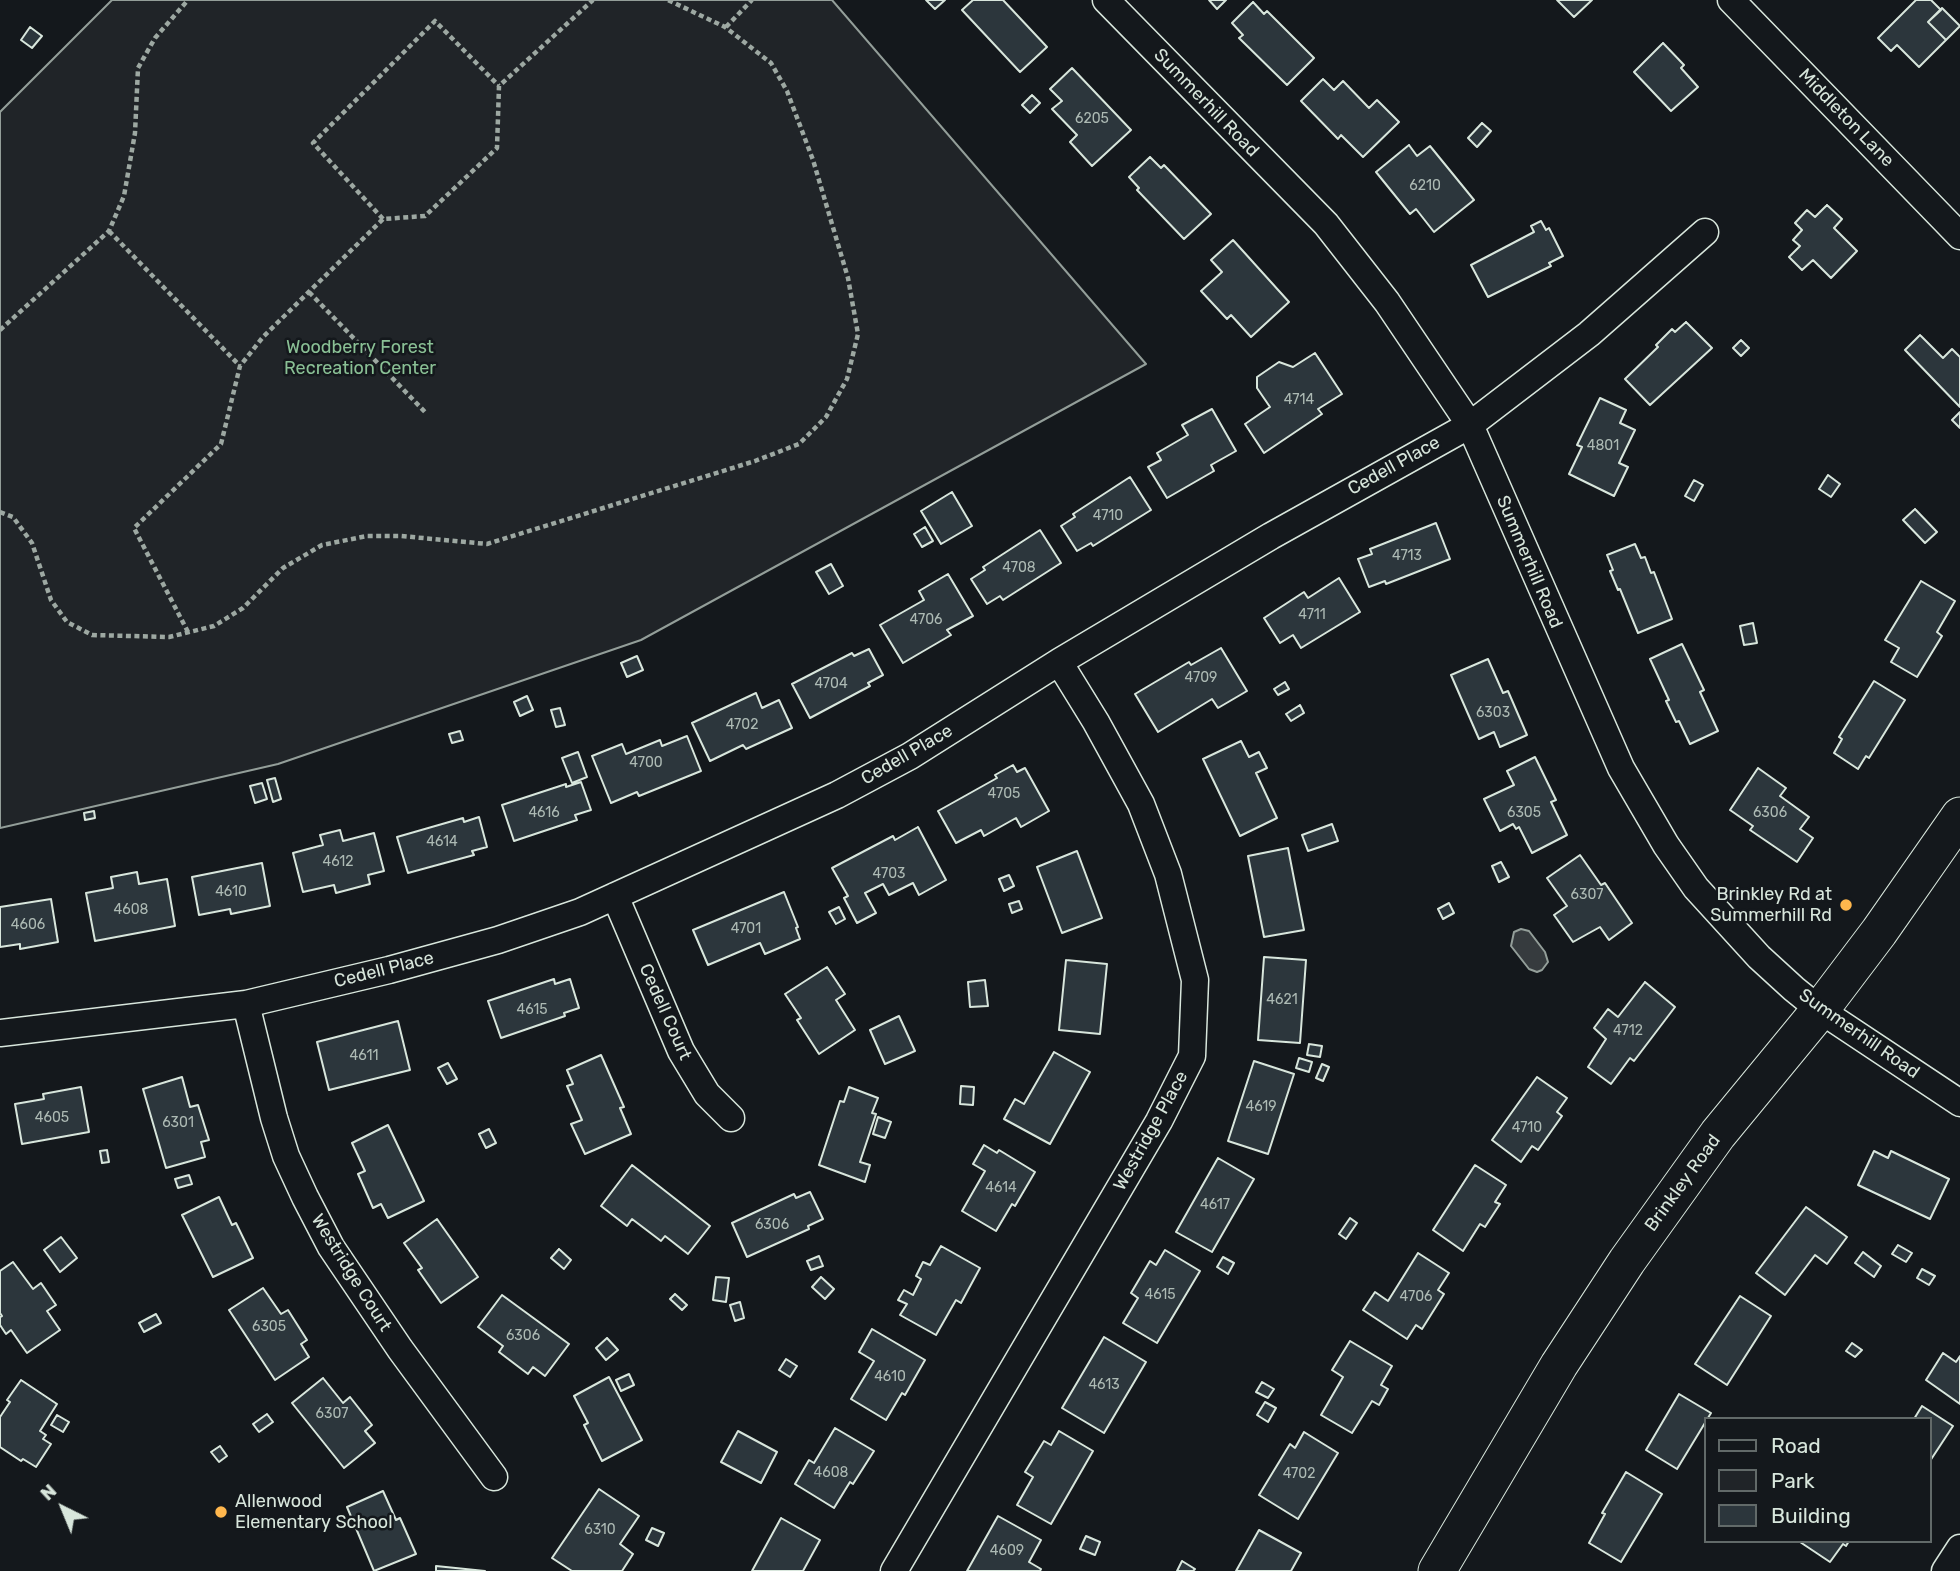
<!DOCTYPE html>
<html>
<head>
<meta charset="utf-8">
<style>
	body { margin:0 }
	#map { position:relative; width:1960px; height:1571px; overflow:hidden; background:#14181c; font-family:Rubik,sans-serif }
	canvas { display:block }
	.legend { position:absolute; left:1704px; top:1417px; width:228px; height:126px; box-sizing:border-box; background:#14181c; border:2px solid #626a69; margin:0; padding:9px 12px; list-style:none; font-size:21px; color:#d8e6dc }
	.legend li { display:flex; align-items:center; gap:14px; height:35px }
	.legend b { width:35px; border:2px solid #626a69 }
	.north { position:absolute; left:28px; top:1473px; width:70px; height:70px; -webkit-text-stroke:5px #14181c; paint-order:stroke; rotate:317deg; font-size:19px; font-weight:700; line-height:28px; text-align:center; color:#d8e6dc }
	.north::after { content:''; display:block; margin:auto; width:24px; height:32px; background:#d8e6dc; clip-path:polygon(50% 0,100% 100%,50% 72%,0 100%) }
</style>
</head>
<body>
<div id="map">
<canvas width="1960" height="1571"></canvas>
<ul class="legend">
<li><b style="height:9px;background:#14181c"></b>Road</li>
<li><b style="height:19px;background:#202428"></b>Park</li>
<li><b style="height:19px;background:#2c363c"></b>Building</li>
</ul>
<div class="north">N</div>
</div>
<script>
const context = document.querySelector('canvas').getContext('2d');
context.lineJoin = 'round';
function fillPath(path, color) { context.fillStyle = color; context.fill(path, 'evenodd'); }
const shape = rows => new Path2D(rows.map(r => 'M' + r).join(''));
function trace(path, color, width, dash) { context.strokeStyle = color; context.lineWidth = width; context.lineCap = dash ? 'butt' : 'round'; context.setLineDash(dash || []); context.stroke(path); }
function label(font, color, halo, rows, align = 'center') {
  context.font = font + ' Rubik,sans-serif'; context.lineWidth = 5; context.setLineDash([]); context.textBaseline = 'middle'; context.strokeStyle = halo; context.fillStyle = color; for (const [text, x, y, turn = 0] of rows) {
    context.save(); context.translate(x, y); context.rotate((+turn || 0) * Math.PI / 180); context.textAlign = isNaN(turn) ? turn : align; if (halo) context.strokeText(text, 0, 0); context.fillText(text, 0, 0); context.restore();
  }
}
const green = shape([
	[112,0,832,0,1146,364,641,640,278,764,0,828,0,112,112,0]
]);
const water = shape([
	[1521,929,1529,931,1545,952,1548,962,1542,970,1537,972,1529,969,1511,946,1514,932,1521,929]
]);
const building = shape([
	[926,0,945,0,935,9,926,0],
	[973,0,1003,0,1047,47,1020,72,962,10,973,0],
	[1209,0,1226,0,1217,9,1209,0],
	[1557,0,1592,0,1574,17,1557,0],
	[1916,0,1931,0,1941,10,1928,22,1946,40,1919,67,1897,45,1891,51,1878,38,1916,0],
	[1253,2,1264,14,1267,11,1314,58,1287,85,1239,38,1243,35,1232,23,1253,2],
	[1942,8,1960,26,1946,40,1928,22,1942,8],
	[30,27,42,36,32,48,21,40,30,27],
	[1663,43,1684,65,1681,68,1698,87,1671,111,1634,72,1663,43],
	[1072,68,1131,130,1092,166,1070,142,1077,135,1052,109,1062,101,1050,89,1072,68],
	[1323,79,1334,90,1343,81,1369,108,1377,100,1399,122,1363,157,1341,135,1338,139,1301,101,1323,79],
	[1032,95,1040,103,1030,113,1022,105,1032,95],
	[1482,123,1491,131,1477,147,1468,138,1482,123],
	[1409,145,1417,156,1430,146,1474,200,1434,232,1416,209,1410,214,1376,172,1409,145],
	[1150,157,1161,168,1164,165,1211,214,1184,239,1137,190,1139,188,1129,177,1150,157],
	[1827,205,1842,219,1834,228,1857,251,1831,278,1813,260,1802,270,1789,257,1800,246,1793,240,1802,230,1795,223,1807,210,1815,217,1827,205],
	[1541,221,1546,230,1549,228,1563,256,1549,263,1551,266,1488,297,1471,265,1534,232,1531,226,1541,221],
	[1233,240,1289,302,1251,337,1231,315,1227,319,1201,291,1222,272,1211,260,1233,240],
	[1686,322,1712,348,1650,405,1625,379,1658,347,1656,345,1672,329,1675,332,1686,322],
	[1920,335,1943,358,1952,349,1960,357,1960,407,1905,350,1920,335],
	[1741,340,1749,348,1741,356,1733,348,1741,340],
	[1315,353,1342,394,1318,409,1322,414,1264,453,1245,424,1270,407,1257,388,1257,377,1279,362,1293,367,1315,353],
	[1600,398,1626,410,1620,423,1635,430,1619,463,1628,467,1614,496,1569,474,1582,447,1577,445,1600,398],
	[1212,409,1236,451,1211,465,1214,471,1167,498,1148,467,1161,460,1157,453,1188,435,1182,425,1212,409],
	[1960,412,1960,428,1952,420,1960,412],
	[1828,475,1840,484,1831,497,1819,489,1828,475],
	[1130,477,1151,510,1093,546,1091,543,1077,551,1061,526,1075,517,1073,514,1130,477],
	[1694,480,1703,485,1694,501,1685,496,1694,480],
	[952,492,972,526,941,544,921,511,952,492],
	[1915,509,1937,532,1925,543,1903,520,1915,509],
	[1436,523,1450,559,1386,584,1385,581,1369,587,1358,559,1372,554,1370,549,1436,523],
	[925,527,933,541,922,547,914,534,925,527],
	[1040,530,1061,563,1003,600,1000,596,987,604,971,579,985,570,983,567,1040,530],
	[1635,544,1641,558,1645,557,1651,573,1654,572,1672,619,1638,633,1620,589,1618,590,1610,571,1613,570,1607,555,1635,544],
	[831,564,843,586,829,594,816,572,831,564],
	[948,574,973,616,947,630,951,635,903,663,880,625,924,600,919,591,948,574],
	[1339,578,1360,612,1301,648,1293,635,1280,643,1264,618,1304,592,1308,598,1339,578],
	[1921,581,1955,601,1937,632,1942,636,1917,677,1891,662,1899,648,1885,640,1921,581],
	[1753,623,1757,643,1744,645,1740,626,1753,623],
	[1682,644,1704,690,1700,692,1718,731,1690,744,1679,721,1676,722,1666,701,1669,700,1650,659,1682,644],
	[1221,648,1247,691,1218,708,1212,699,1158,732,1135,694,1189,662,1191,665,1221,648],
	[869,649,883,675,868,683,870,686,810,718,792,684,852,653,854,656,869,649],
	[637,656,643,670,627,677,621,663,637,656],
	[1488,659,1503,693,1508,691,1527,735,1500,747,1494,732,1479,739,1451,675,1488,659],
	[1874,681,1905,700,1869,758,1866,756,1858,769,1834,753,1842,739,1839,737,1874,681],
	[1285,682,1289,689,1278,695,1274,689,1285,682],
	[756,693,762,708,779,700,792,728,746,749,743,745,710,761,692,723,756,693],
	[527,696,533,710,520,716,514,702,527,696],
	[1300,705,1304,713,1291,721,1286,714,1300,705],
	[560,708,565,725,556,727,551,710,560,708],
	[460,731,463,740,452,743,449,734,460,731],
	[687,736,701,771,639,796,637,792,611,803,592,756,622,744,626,754,660,740,662,746,687,736],
	[1241,741,1249,757,1259,752,1267,768,1256,773,1277,818,1240,836,1203,759,1241,741],
	[578,752,587,777,572,783,562,758,578,752],
	[1535,757,1556,800,1551,802,1567,835,1532,853,1519,827,1516,829,1513,824,1500,831,1484,799,1514,785,1507,771,1535,757],
	[1013,765,1017,772,1025,768,1049,811,1021,827,1016,818,984,836,981,830,956,843,938,811,997,778,995,775,1013,765],
	[1758,768,1786,788,1780,796,1809,817,1800,829,1813,838,1797,862,1750,830,1753,826,1730,810,1758,768],
	[275,778,281,799,273,802,267,780,275,778],
	[581,782,591,810,575,815,577,820,514,841,502,805,566,784,566,787,581,782],
	[262,783,267,799,255,803,250,786,262,783],
	[94,811,95,818,85,820,84,813,94,811],
	[479,817,487,847,472,851,474,855,408,873,397,837,463,818,464,822,479,817],
	[1332,824,1338,841,1308,851,1302,835,1332,824],
	[918,827,946,880,919,895,913,883,889,895,883,884,865,893,876,913,857,923,844,898,848,896,832,868,893,836,895,840,918,827],
	[340,830,343,841,374,833,384,871,368,875,370,884,336,893,334,885,303,892,293,853,323,845,320,835,340,830],
	[1288,848,1304,930,1264,937,1248,856,1288,848],
	[1077,851,1102,918,1062,933,1037,867,1077,851],
	[1580,855,1601,885,1605,883,1632,923,1609,940,1600,927,1573,942,1554,915,1567,906,1547,878,1580,855],
	[1501,862,1509,877,1499,882,1492,866,1501,862],
	[262,863,270,906,231,914,230,909,199,915,192,877,262,863],
	[137,872,139,884,167,879,175,926,95,941,86,893,113,888,111,877,137,872],
	[1009,875,1014,886,1004,891,999,879,1009,875],
	[784,892,798,927,796,928,800,939,765,954,760,943,708,965,693,930,784,892],
	[51,899,58,942,20,949,20,944,0,947,0,907,51,899],
	[1019,901,1022,909,1012,913,1009,904,1019,901],
	[1449,903,1454,913,1443,919,1438,909,1449,903],
	[839,907,845,919,836,924,829,912,839,907],
	[1264,957,1306,960,1300,1043,1258,1040,1264,957],
	[1066,960,1107,964,1100,1034,1059,1030,1066,960],
	[827,967,845,994,836,1000,855,1030,819,1054,797,1020,801,1018,785,994,827,967],
	[554,979,555,984,570,979,579,1008,564,1013,565,1016,501,1038,488,1001,554,979],
	[985,980,988,1006,970,1007,968,982,985,980],
	[1645,982,1675,1007,1634,1061,1630,1058,1611,1084,1588,1067,1606,1039,1594,1028,1608,1009,1618,1017,1645,982],
	[899,1016,915,1051,885,1064,870,1030,899,1016],
	[398,1021,410,1070,329,1090,317,1042,398,1021],
	[1309,1044,1322,1046,1320,1057,1307,1055,1309,1044],
	[1054,1052,1090,1072,1050,1144,1004,1119,1015,1099,1024,1104,1054,1052],
	[601,1055,624,1107,620,1108,631,1134,585,1154,571,1124,582,1120,567,1086,573,1084,567,1070,601,1055],
	[1299,1058,1312,1062,1309,1072,1296,1068,1299,1058],
	[1254,1061,1294,1074,1268,1154,1228,1141,1254,1061],
	[448,1063,457,1079,447,1084,438,1068,448,1063],
	[1322,1064,1329,1067,1323,1081,1316,1078,1322,1064],
	[182,1077,190,1107,198,1105,209,1140,201,1142,205,1157,166,1168,143,1089,182,1077],
	[1537,1077,1567,1098,1557,1112,1562,1116,1538,1150,1532,1146,1521,1162,1492,1140,1537,1077],
	[961,1086,974,1087,973,1105,960,1104,961,1086],
	[81,1087,89,1132,22,1144,15,1104,44,1099,43,1094,81,1087],
	[849,1087,878,1098,872,1113,876,1114,860,1162,870,1165,865,1182,819,1165,840,1101,844,1102,849,1087],
	[878,1117,891,1122,885,1138,873,1134,878,1117],
	[388,1125,424,1201,388,1218,381,1204,373,1208,358,1174,365,1171,352,1143,388,1125],
	[489,1129,496,1143,486,1148,479,1134,489,1129],
	[984,1145,997,1153,999,1150,1035,1172,1015,1206,1012,1204,996,1231,962,1211,985,1171,973,1164,984,1145],
	[107,1150,109,1162,102,1163,100,1151,107,1150],
	[1874,1151,1888,1158,1891,1151,1949,1179,1930,1219,1858,1185,1874,1151],
	[1218,1158,1254,1179,1212,1252,1176,1232,1218,1158],
	[632,1165,710,1226,688,1254,665,1236,661,1241,632,1219,627,1226,601,1206,632,1165],
	[1475,1165,1506,1185,1495,1202,1500,1204,1485,1227,1480,1224,1463,1251,1433,1230,1475,1165],
	[189,1175,192,1184,178,1188,175,1179,189,1175],
	[810,1192,823,1219,808,1226,809,1229,747,1257,732,1223,794,1194,796,1198,810,1192],
	[219,1197,232,1225,236,1223,253,1258,213,1277,182,1215,219,1197],
	[1806,1207,1847,1237,1827,1264,1815,1255,1785,1295,1756,1273,1806,1207],
	[1350,1218,1357,1223,1346,1239,1339,1234,1350,1218],
	[437,1219,478,1277,441,1303,418,1270,422,1268,404,1243,437,1219],
	[61,1237,77,1258,60,1272,44,1250,61,1237],
	[1898,1245,1912,1253,1906,1262,1892,1254,1898,1245],
	[941,1246,980,1268,961,1303,956,1300,936,1335,900,1315,907,1304,898,1300,904,1290,913,1295,921,1279,916,1276,923,1262,930,1265,941,1246],
	[559,1249,571,1260,564,1269,551,1258,559,1249],
	[1165,1250,1200,1271,1157,1343,1123,1323,1138,1298,1131,1293,1150,1261,1156,1265,1165,1250],
	[1863,1252,1881,1266,1874,1277,1855,1263,1863,1252],
	[1418,1253,1449,1273,1438,1290,1444,1294,1422,1329,1416,1325,1407,1339,1363,1310,1375,1292,1388,1301,1418,1253],
	[819,1256,823,1266,811,1270,807,1261,819,1256],
	[1223,1257,1234,1263,1228,1274,1217,1267,1223,1257],
	[13,1262,33,1289,41,1283,56,1305,47,1311,60,1330,27,1353,11,1330,6,1334,0,1325,0,1317,2,1316,0,1313,0,1271,13,1262],
	[1922,1269,1935,1276,1929,1285,1917,1278,1922,1269],
	[716,1277,729,1278,726,1302,713,1300,716,1277],
	[821,1277,834,1289,825,1299,812,1287,821,1277],
	[263,1288,281,1314,288,1310,307,1340,301,1344,309,1357,275,1380,229,1310,263,1288],
	[675,1294,687,1305,682,1310,670,1299,675,1294],
	[502,1295,569,1344,545,1376,533,1367,528,1374,499,1352,503,1346,478,1327,502,1295],
	[1740,1296,1771,1316,1727,1385,1695,1364,1740,1296],
	[740,1302,744,1318,735,1321,730,1305,740,1302],
	[156,1314,161,1323,144,1332,139,1323,156,1314],
	[872,1329,925,1360,905,1395,902,1393,886,1420,851,1399,874,1361,859,1352,872,1329],
	[1104,1337,1146,1362,1104,1433,1062,1408,1104,1337],
	[607,1338,618,1350,606,1360,596,1348,607,1338],
	[1350,1341,1392,1366,1381,1385,1388,1389,1379,1405,1372,1401,1352,1433,1321,1415,1343,1377,1332,1370,1350,1341],
	[1852,1343,1862,1350,1855,1357,1846,1351,1852,1343],
	[1943,1353,1956,1362,1960,1356,1960,1404,1926,1380,1943,1353],
	[786,1359,797,1366,790,1377,779,1370,786,1359],
	[629,1374,634,1385,621,1391,616,1380,629,1374],
	[609,1377,642,1440,602,1461,584,1425,588,1423,574,1396,609,1377],
	[323,1378,343,1403,350,1397,372,1425,365,1431,375,1443,344,1468,292,1403,323,1378],
	[21,1380,57,1404,40,1431,46,1435,43,1439,51,1444,36,1467,23,1459,21,1461,0,1447,0,1417,10,1402,7,1400,21,1380],
	[1262,1382,1274,1389,1268,1398,1256,1392,1262,1382],
	[1679,1394,1711,1413,1677,1469,1646,1450,1679,1394],
	[1265,1402,1276,1408,1268,1422,1257,1415,1265,1402],
	[1922,1406,1953,1426,1930,1461,1930,1419,1914,1419,1922,1406],
	[267,1414,273,1422,259,1432,253,1424,267,1414],
	[57,1415,69,1422,63,1432,51,1425,57,1415],
	[835,1428,874,1451,853,1484,850,1482,834,1508,795,1484,809,1460,814,1463,835,1428],
	[738,1431,777,1452,761,1483,721,1462,738,1431],
	[1059,1431,1093,1451,1051,1524,1017,1505,1033,1477,1025,1472,1044,1441,1051,1445,1059,1431],
	[1304,1432,1338,1453,1298,1519,1259,1495,1290,1444,1295,1448,1304,1432],
	[220,1446,227,1456,219,1462,211,1452,220,1446],
	[1626,1472,1662,1494,1621,1562,1589,1543,1605,1514,1602,1513,1626,1472],
	[599,1489,639,1516,620,1544,633,1554,622,1571,572,1571,552,1558,599,1489],
	[383,1491,396,1520,400,1518,416,1554,374,1571,347,1507,383,1491],
	[998,1516,1041,1540,1029,1562,1041,1569,1040,1571,967,1571,998,1516],
	[781,1518,820,1540,803,1571,752,1571,781,1518],
	[652,1528,664,1533,658,1546,646,1540,652,1528],
	[1259,1530,1301,1553,1291,1571,1236,1571,1259,1530],
	[1086,1536,1100,1542,1095,1555,1080,1549,1086,1536],
	[1849,1541,1846,1546,1843,1544,1830,1562,1800,1542,1849,1541],
	[1182,1561,1195,1569,1193,1571,1177,1571,1182,1561],
	[436,1566,485,1571,436,1571,436,1566]
]);
const path = shape([
	[726,27,752,0],
	[383,219,313,143,435,21,499,86],
	[109,231,240,366],
	[309,292,426,413],
	[0,330,109,231,124,196,135,133,138,68,155,38,188,0],
	[0,512,13,517,32,543,51,600,67,622,92,635,169,637,214,626,243,608,283,568,322,545,367,536,401,536,487,544,755,461,799,444,826,417,847,379,858,334,848,278,813,160,787,91,771,63,725,27,668,0],
	[188,632,134,528,221,444,240,366,263,337,383,219,425,216,497,148,499,86,593,0]
]);
const minor = shape([
	[1106,0,1326,224,1387,302,1470,425,1621,768,1666,845,1696,888,1759,957,1794,989,1820,1010,1960,1103],
	[1731,0,1960,236],
	[615,896,681,1051,707,1094,731,1118],
	[246,1004,274,1118,286,1156,305,1197,331,1247,400,1349,494,1477],
	[0,1033,246,1004,389,970,498,940,580,912,837,795,910,756,1059,662,1271,536,1470,425,1589,334,1705,232],
	[894,1571,1159,1121,1192,1056,1195,980,1168,874,1141,804,1096,722,1059,662],
	[1945,1571,1960,1548]
]);
const secondary = shape([
	[1437,1571,1559,1365,1627,1261,1718,1134,1820,1010,1879,932,1960,816]
]);
const markers = [
	[1846,905,7,"#ffb74d"],
	[221,1512,7,"#ffb74d"]
];
const numberNames = [
	["6205",1092,119],
	["6210",1425,186],
	["4714",1299,400],
	["4801",1603,446],
	["4710",1108,516],
	["4713",1407,556],
	["4708",1019,568],
	["4711",1312,615],
	["4706",926,620],
	["4709",1201,678],
	["4704",831,684],
	["6303",1493,713],
	["4702",742,725],
	["4700",646,763],
	["4705",1004,794],
	["4616",544,813],
	["6305",1524,813],
	["6306",1770,813],
	["4614",442,842],
	["4612",338,862],
	["4703",889,874],
	["4610",231,892],
	["6307",1587,895],
	["4608",131,910],
	["4606",28,925],
	["4701",746,929],
	["4621",1282,1000],
	["4615",532,1010],
	["4712",1628,1031],
	["4611",364,1056],
	["4619",1261,1107],
	["4605",52,1118],
	["6301",178,1123],
	["4710",1527,1128],
	["4614",1001,1188],
	["4617",1215,1205],
	["6306",772,1225],
	["4615",1160,1295],
	["4706",1416,1297],
	["6305",269,1327],
	["6306",523,1336],
	["4610",890,1377],
	["4613",1104,1385],
	["6307",332,1414],
	["4608",831,1473],
	["4702",1299,1474],
	["6310",600,1530],
	["4609",1007,1551]
];
const streetNames = [
	["Summerhill Road",1206,103,46],
	["Middleton Lane",1846,118,46],
	["Cedell Place",1394,466,-29],
	["Summerhill Road",1529,562,67],
	["Cedell Place",907,755,-30],
	["Cedell Place",384,970,-14],
	["Cedell Court",665,1012,66],
	["Summerhill Road",1859,1034,35],
	["Westridge Place",1151,1131,-61],
	["Brinkley Road",1683,1183,-54],
	["Westridge Court",351,1273,58]
];
const parkNames = [
	["Woodberry Forest",360,348],
	["Recreation Center",360,369]
];
const poiNames = [
	["Brinkley Rd at",1832,895],
	["Summerhill Rd",1832,916],
	["Allenwood",235,1502,"left"],
	["Elementary School",235,1523,"left"]
];
fillPath(green, '#202428');
trace(green, '#939e99', 2);
fillPath(water, '#363b3e');
trace(water, '#939e99', 2);
fillPath(building, '#2c363c');
trace(building, '#d8e6dc', 2);
trace(minor, '#d8e6dc', 29);
trace(secondary, '#d8e6dc', 39);
trace(path, '#9da8a2', 4.5, [5, 3.5]);
trace(minor, '#14181c', 26);
trace(secondary, '#14181c', 37);
for (const [x, y, r, color] of markers) { const dot = new Path2D(); dot.arc(x, y, r, 0, 2 * Math.PI); context.fillStyle = color; context.fill(dot); trace(dot, '#14181c', 2.5); }
label('14px', '#adbab4', null, numberNames);
label('18px', '#d8e6dc', '#14181c', streetNames);
label('18px', '#8ac095', '#14181c', parkNames);
label('18px', '#d8e6dc', '#14181c', poiNames, 'right');
</script>
</body>
</html>
